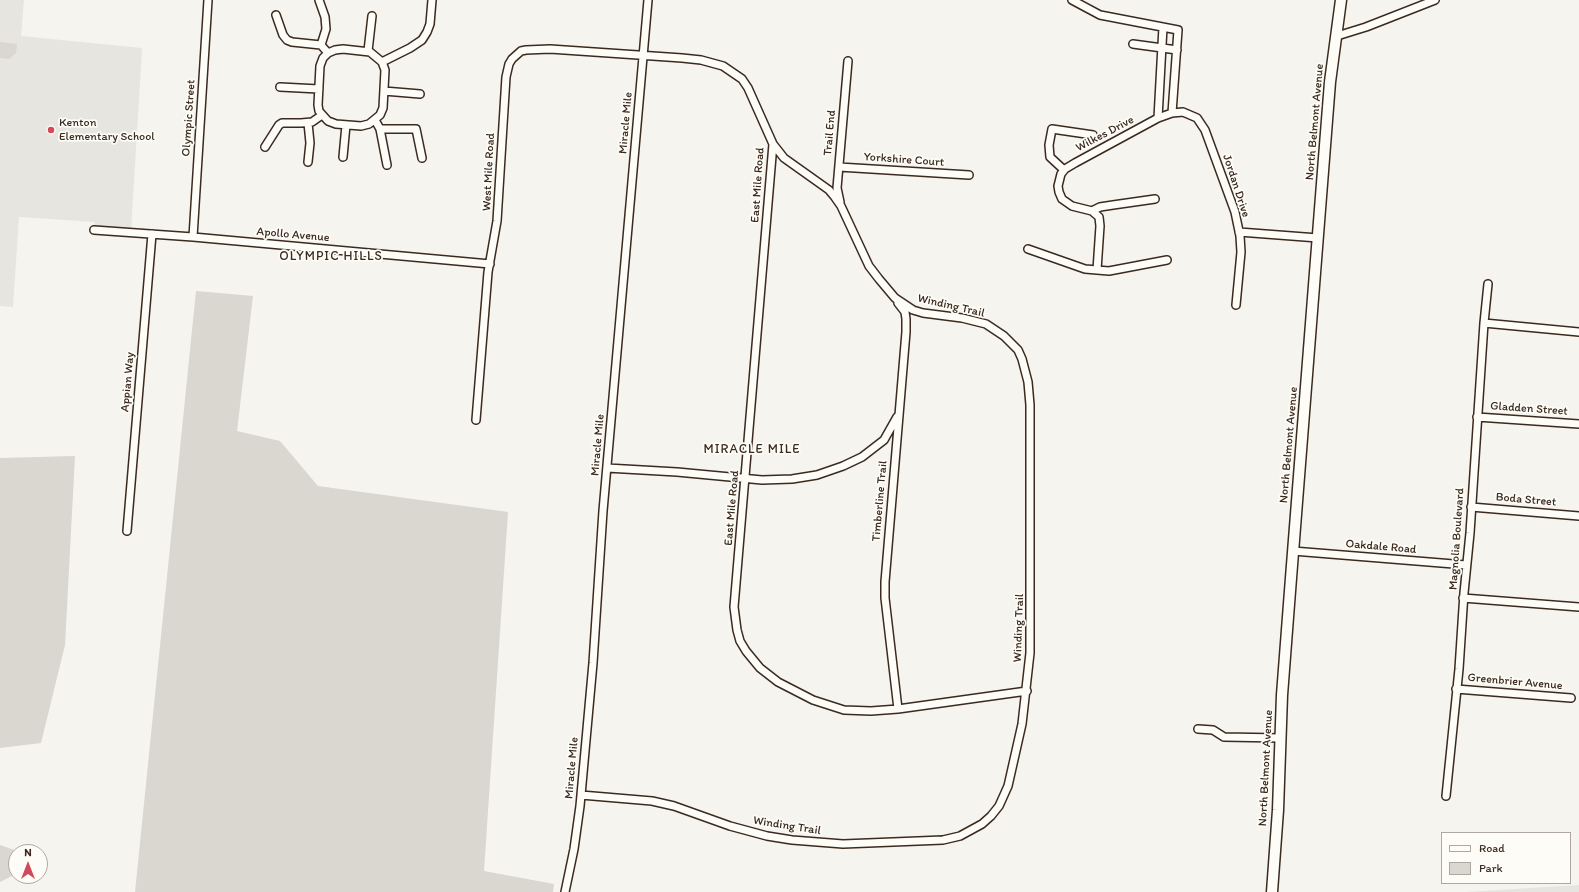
<!DOCTYPE html>
<html>
<head>
<meta charset="utf-8">
<style>
	body { margin:0 }
	#map { position:relative; width:1579px; height:892px; overflow:hidden; background:#f5f4ee; font-family:Itim,sans-serif }
	canvas { display:block }
	.legend { position:absolute; left:1441px; top:832px; width:130px; height:52px; box-sizing:border-box; background:#fdfcf7; border:1px solid #afa8a0; margin:0; padding:5px 7px; list-style:none; font-size:12px; color:#3b2a1e }
	.legend li { display:flex; align-items:center; gap:8px; height:20px }
	.legend b { width:20px; border:1px solid #afa8a0 }
	.north { position:absolute; left:8px; top:844px; width:40px; height:40px; box-sizing:border-box; background:#fdfcf7; border:1px solid #afa8a0; border-radius:50%; rotate:0deg; font-size:11px; font-weight:700; line-height:16px; text-align:center; color:#3b2a1e }
	.north::after { content:''; display:block; margin:auto; width:14px; height:18px; background:#d1495b; clip-path:polygon(50% 0,100% 100%,50% 72%,0 100%) }
</style>
</head>
<body>
<div id="map">
<canvas width="1579" height="892"></canvas>
<ul class="legend">
<li><b style="height:5px;background:#fdfcf7"></b>Road</li>
<li><b style="height:11px;background:#dad6d0"></b>Park</li>
</ul>
<div class="north">N</div>
</div>
<script>
const context = document.querySelector('canvas').getContext('2d');
context.lineJoin = 'round';
function fillPath(path, color) { context.fillStyle = color; context.fill(path, 'evenodd'); }
const shape = rows => new Path2D(rows.map(r => 'M' + r).join(''));
function trace(path, color, width, dash) { context.strokeStyle = color; context.lineWidth = width; context.lineCap = dash ? 'butt' : 'round'; context.setLineDash(dash || []); context.stroke(path); }
function label(font, color, halo, rows, align = 'center') {
  context.font = font + ' Itim,sans-serif'; context.lineWidth = 3.5; context.setLineDash([]); context.textBaseline = 'middle'; context.strokeStyle = halo; context.fillStyle = color; for (const [text, x, y, turn = 0] of rows) {
    context.save(); context.translate(x, y); context.rotate((+turn || 0) * Math.PI / 180); context.textAlign = isNaN(turn) ? turn : align; if (halo) context.strokeText(text, 0, 0); context.fillText(text, 0, 0); context.restore();
  }
}
const built = shape([
	[0,0,24,0,21,36,142,48,131,232,94,230,95,222,19,217,13,307,0,306],
	[1579,885,1579,892,1465,892]
]);
const green = shape([
	[0,42,17,44,16,53,9,59,0,58],
	[196,291,253,296,237,431,280,441,318,486,508,512,484,871,554,884,553,892,135,892],
	[75,456,65,645,41,743,0,748,0,458],
	[0,845,20,852,16,852,16,874,0,882]
]);
const street = shape([
	[319,0,325,17,326,29,321,45,328,53],
	[1072,0,1100,15,1178,30,1172,113],
	[276,15,283,35,287,40,292,42,321,45],
	[1337,36,1366,27,1435,0],
	[1133,44,1177,50],
	[343,49,370,52,382,62,385,70,383,108,380,115,369,124,361,126,336,124,328,121,319,111,318,105,320,66,323,58,328,53,335,50,343,49],
	[368,51,372,16],
	[382,62,410,48,422,40,427,32,430,24,432,0],
	[280,87,319,89],
	[384,91,420,94],
	[1158,118,1163,27],
	[375,120,380,129,416,129,422,158],
	[380,129,387,165],
	[265,147,279,125,282,123,301,123,312,122,322,115],
	[343,157,346,125],
	[308,162,310,143,308,123],
	[839,167,969,175],
	[1064,170,1050,157,1049,145,1052,129,1093,135],
	[840,202,837,188,848,61],
	[1092,211,1100,207,1113,205,1155,199],
	[94,230,193,237,490,264],
	[1239,232,1318,238],
	[193,237,208,0],
	[1028,249,1085,269,1109,271,1167,260],
	[1097,270,1100,226,1099,217,1092,211,1072,206,1062,199,1059,192,1058,186,1061,174,1065,169,1075,163,1158,118,1172,113,1183,112,1197,118,1205,130,1235,212,1240,236,1241,252,1236,305],
	[1484,323,1579,332],
	[1477,417,1579,424],
	[476,420,488,272,497,221,506,77,509,64,512,59,521,51,526,50,550,49,682,58,701,60,723,66,742,79,748,88,773,144,734,607,737,630,740,641,746,651,760,668,778,682,813,700,844,710,871,711,898,709,1027,691],
	[607,468,677,472,762,480,792,479,817,475,843,466,862,457,884,440,897,417],
	[1471,507,1579,516],
	[127,531,152,234],
	[1293,551,1466,565],
	[1463,598,1579,607],
	[1456,689,1571,698],
	[898,709,885,598,885,582,906,332,906,319,905,312,898,303],
	[1198,729,1213,730,1224,737,1281,738],
	[581,795,652,801,674,806,730,826,767,836,792,840,843,844,943,840,960,836,982,824,991,816,999,806,1008,786,1022,724,1030,653,1030,405,1028,382,1022,359,1018,350,1004,336,986,324,962,318,923,313,913,310,895,298,879,279,869,266,841,206,834,196,829,190,784,158,773,144],
	[1446,796,1459,669,1464,593,1470,533,1484,323,1488,284],
	[565,892,574,849,580,806,593,663,603,511,648,0]
]);
const secondary = shape([
	[1272,892,1278,810,1282,695,1291,578,1330,82,1341,0]
]);
const markers = [
	[51,130,4,"#d1495b"]
];
const streetNames = [
	["Olympic Street",189,118,-86],
	["North Belmont Avenue",1315,122,-85],
	["Miracle Mile",626,123,-85],
	["Trail End",830,133,-85],
	["Wilkes Drive",1105,134,-28],
	["Yorkshire Court",904,160,4],
	["West Mile Road",489,172,-87],
	["East Mile Road",758,185,-86],
	["Jordan Drive",1236,186,72],
	["Apollo Avenue",293,235,5],
	["Winding Trail",951,306,13],
	["Appian Way",128,382,-85],
	["Gladden Street",1529,409,4],
	["Miracle Mile",598,445,-85],
	["North Belmont Avenue",1289,445,-85],
	["Boda Street",1526,500,5],
	["Timberline Trail",880,501,-85],
	["East Mile Road",732,508,-85],
	["Magnolia Boulevard",1457,539,-86],
	["Oakdale Road",1381,547,5],
	["Winding Trail",1019,628,-88],
	["Greenbrier Avenue",1515,682,5],
	["Miracle Mile",572,768,-85],
	["North Belmont Avenue",1266,768,-87],
	["Winding Trail",787,826,9]
];
const poiNames = [
	["Kenton",59,123],
	["Elementary School",59,137]
];
const neighbourhoodNames = [
	["OLYMPIC HILLS",331,257],
	["MIRACLE MILE",752,450]
];
fillPath(built, '#e7e5df');
fillPath(green, '#dad6d0');
trace(street, '#3b2a1e', 10);
trace(secondary, '#3b2a1e', 13);
trace(street, '#fdfcf7', 7);
trace(secondary, '#fdfcf7', 10);
for (const [x, y, r, color] of markers) { const dot = new Path2D(); dot.arc(x, y, r, 0, 2 * Math.PI); context.fillStyle = color; context.fill(dot); trace(dot, '#fdfcf7', 1.5); }
label('12px', '#3b2a1e', '#fdfcf7', streetNames);
label('12px', '#3b2a1e', '#fdfcf7', poiNames, 'left');
context.letterSpacing = '1px';
label('13px', '#3b2a1e', '#fdfcf7', neighbourhoodNames);
context.letterSpacing = '0px';
</script>
</body>
</html>
